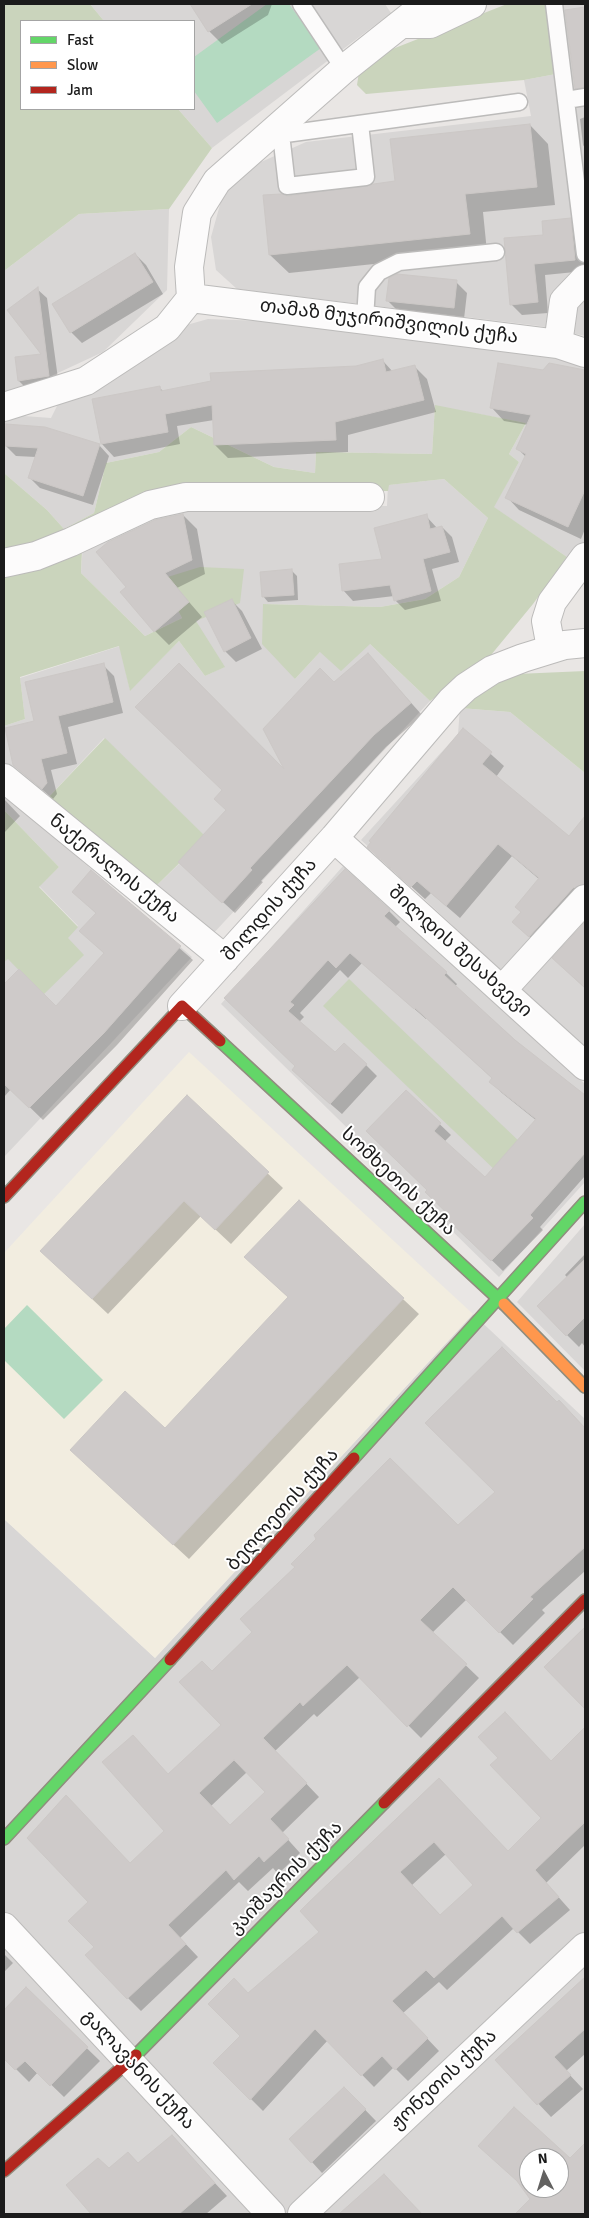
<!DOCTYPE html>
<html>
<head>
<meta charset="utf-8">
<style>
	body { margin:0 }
	#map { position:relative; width:589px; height:2218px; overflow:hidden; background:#e9e6e4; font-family:Signika,sans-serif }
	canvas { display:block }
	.frame { position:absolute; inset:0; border:5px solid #1b1b1b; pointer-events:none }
	.legend { position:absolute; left:20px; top:20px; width:175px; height:90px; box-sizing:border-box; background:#fff; border:1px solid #a4a4a4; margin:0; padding:6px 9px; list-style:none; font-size:15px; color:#1b1b1b }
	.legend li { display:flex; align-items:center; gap:10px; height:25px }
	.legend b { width:25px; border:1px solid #a4a4a4 }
	.north { position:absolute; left:519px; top:2148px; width:50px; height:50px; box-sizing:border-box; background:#fff; border:1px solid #a4a4a4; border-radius:50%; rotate:355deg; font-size:14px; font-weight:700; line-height:20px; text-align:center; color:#1b1b1b }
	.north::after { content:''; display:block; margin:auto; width:18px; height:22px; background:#636261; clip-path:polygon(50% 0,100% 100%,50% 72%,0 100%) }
</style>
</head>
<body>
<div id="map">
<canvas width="589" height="2218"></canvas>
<div class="frame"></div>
<ul class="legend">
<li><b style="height:6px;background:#63d668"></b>Fast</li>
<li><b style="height:6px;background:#ff974d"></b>Slow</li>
<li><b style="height:6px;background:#b3261e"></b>Jam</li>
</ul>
<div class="north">N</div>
</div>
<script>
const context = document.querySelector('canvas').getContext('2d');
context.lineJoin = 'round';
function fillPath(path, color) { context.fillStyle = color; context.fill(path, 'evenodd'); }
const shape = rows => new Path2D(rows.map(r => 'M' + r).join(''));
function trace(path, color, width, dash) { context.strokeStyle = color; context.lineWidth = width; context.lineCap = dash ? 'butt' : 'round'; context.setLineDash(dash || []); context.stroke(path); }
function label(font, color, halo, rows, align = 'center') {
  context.font = font + ' Signika,"Noto Sans Georgian",sans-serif'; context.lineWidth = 4; context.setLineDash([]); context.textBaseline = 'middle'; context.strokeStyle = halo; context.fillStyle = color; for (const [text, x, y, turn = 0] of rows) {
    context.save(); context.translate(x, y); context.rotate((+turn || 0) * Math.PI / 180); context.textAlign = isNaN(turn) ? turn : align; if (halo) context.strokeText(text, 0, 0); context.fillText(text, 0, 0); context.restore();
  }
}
const residential = shape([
	[90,4,385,4,391,13,212,148,178,109,194,109,194,21,104,21],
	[547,4,585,4,585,336,540,326,237,289,216,270,211,237,221,201,243,170,306,142,531,116,524,80,556,74],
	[169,209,167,290,103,352,19,391,4,392,4,271,79,214],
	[208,319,263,321,577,361,585,364,585,564,567,557,493,507,519,462,509,454,526,423,435,406,432,454,316,452,315,473,274,467,191,427,159,452,106,463,94,513,64,529,47,510,4,473,4,418,10,415,51,418,62,396,183,326],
	[444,479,488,518,459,577,425,599,380,607,263,604,295,679,320,652,370,644,430,701,210,937,152,890,206,838,104,738,44,802,4,767,4,726,25,719,20,678,120,646,130,690,179,641,205,676,224,667,162,579,182,618,145,636,81,573,83,544,184,504,387,506,388,485],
	[460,708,510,712,585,773,585,1049,361,840,458,734],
	[4,793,192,957,4,1157,4,962,7,959,67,937,78,926,39,886,59,867,4,810],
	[343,866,585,1084,585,1182,499,1277,221,1004],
	[585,1224,585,1371,517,1302],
	[473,1314,585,1419,585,2214,4,2214,4,1519,155,1658],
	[529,2158,559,2158,559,2188,529,2188]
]);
const education = shape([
	[189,1052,473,1314,155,1658,4,1519,4,1253]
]);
const forest = shape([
	[4,4,90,4,104,21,21,21,21,109,178,109,212,148,169,209,79,214,4,271],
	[507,4,547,4,556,74,524,80,366,94,357,85,359,72,367,59],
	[435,405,526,423,509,454,519,462,494,507,567,557,533,604,491,655,430,701,370,644,341,671,320,652,295,679,262,644,263,604,380,607,425,599,459,577,488,518,444,479,389,485,388,491,177,492,83,529,81,573,145,636,182,618,161,579,200,567,244,569,240,603,196,621,225,667,205,676,179,641,130,691,119,646,20,677,25,719,4,726,4,473,47,510,64,529,94,513,106,463,159,452,191,427,274,467,315,473,316,452,432,454],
	[585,671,585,773,510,712,460,708,479,686,517,674],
	[105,738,206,837,152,890,44,802],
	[4,810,59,867,39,887,78,927,68,938,84,955,43,995,8,959,4,962],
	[349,979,523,1145,497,1172,323,1006]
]);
const pitch = shape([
	[267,4,289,4,321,48,217,123,194,91,194,57],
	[27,1305,103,1380,64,1419,4,1360,4,1329]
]);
const shadow = shape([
	[191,4,272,4,268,15,222,44,209,31],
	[585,9,585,84,574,73,566,11],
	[585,117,585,148,583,145,580,119],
	[530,125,548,144,555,205,483,212,487,252,289,273,270,255,288,197,397,182],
	[570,220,581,231,585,271,545,275,548,313,522,315,511,304,545,236],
	[135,254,146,265,163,294,82,343,71,332],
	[456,282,467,293,464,319,399,312,388,301],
	[37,289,47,298,59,386,29,391,19,381,16,358,43,355],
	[383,361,393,372,414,366,427,379,436,412,348,435,348,452,228,458,215,445,214,420,177,426,180,444,114,457,102,444,94,400,159,387,164,392,356,368],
	[550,364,585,371,585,529,581,539,519,510,507,497,526,457,517,448,528,425,504,421,492,408,543,372],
	[99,445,109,456,93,505,40,488,30,478,36,457,16,456,6,446],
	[183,515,197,529,205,574,177,588,202,617,169,645,155,631,128,587],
	[426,516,437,528,442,527,452,537,459,562,432,569,441,601,405,610,395,600,394,596,353,601,343,590,384,560],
	[291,570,297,576,298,600,268,602,263,596],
	[231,600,242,611,262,649,236,662,225,651],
	[103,665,114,676,123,713,68,727,77,764,51,770,57,794,53,799,14,765,36,722],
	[379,667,422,715,386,747,261,881,263,882,235,913,192,874,287,774,334,683],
	[464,730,504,766,496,777,569,837,585,818,585,903,543,949,527,935,522,912,540,880,512,856,460,918,431,893,425,899,381,859],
	[4,799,20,816,4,833],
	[91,871,193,960,117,1045,43,1120,11,1089,4,1097,4,988,20,972,56,1008,105,954,81,931,97,914,74,892],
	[389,911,400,922,395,927,446,973,457,984,455,987,585,1102,585,1176,540,1227,543,1230,503,1271,449,1219,452,1216,429,1190,406,1092,451,1135,444,1142,485,1179,537,1121,502,1093,491,1082,493,1079,427,1018,426,1019,362,963,348,978,340,970,300,1013,304,1017,299,1022,335,1054,366,1065,377,1076,342,1114,304,1081,297,1066,237,1009],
	[585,924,585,988,554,958],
	[187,1097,283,1188,231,1244,201,1216,108,1314,57,1266],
	[299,1202,419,1314,189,1559,87,1465,165,1430,289,1298,261,1272],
	[585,1254,585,1347,582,1343,579,1347,538,1306,568,1278,565,1275],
	[557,1404,572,1414,585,1429,585,1571,542,1610,545,1613,513,1645,467,1599,432,1633,479,1678,421,1738,360,1677,317,1717,314,1714,275,1751,319,1797,282,1833,300,1853,278,1874,273,1868,248,1891,239,1882,180,1938,198,1957,141,2011,128,1998,95,1947,166,1831,169,1776,222,1725,212,1673,458,1526,497,1492],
	[247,1772,266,1792,230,1826,211,1806],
	[585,1627,585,1707,546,1667],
	[585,1729,585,1845,546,1883,570,1910,530,1944,514,1928,447,1990,439,1982,403,2013,439,2051,408,2081,394,2067,374,2087,328,2040,263,2111,215,2063,242,2036,249,1995,321,1932,439,1779,508,1852,543,1818,552,1762],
	[446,1854,475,1885,441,1916,412,1885],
	[4,1954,13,1963,4,1972],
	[585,1979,585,2054,566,2071,583,2089,551,2117,497,2060],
	[26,1989,100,2061,64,2097,38,2072,29,2082,4,2057,4,2012],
	[344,2088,376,2121,322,2173,312,2162],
	[514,2109,570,2160,585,2145,585,2214,516,2214,531,2199,520,2184],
	[529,2158,559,2158,559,2188,529,2188],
	[184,2150,227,2196,206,2214,92,2214,109,2170,128,2153,139,2164],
	[384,2175,421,2214,342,2214]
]);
const building = shape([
	[190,4,252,4,208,32,190,4],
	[585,7,585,87,575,89,565,10,585,7],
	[530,124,537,187,465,194,470,234,269,255,263,195,281,194,288,196,395,181,390,139,530,124],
	[571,218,575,260,534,264,538,302,510,305,504,238,543,235,542,221,571,218],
	[135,253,153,282,70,333,52,304,135,253],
	[397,274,457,280,454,308,386,301,389,278,397,274],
	[38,287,49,376,18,381,15,357,41,354,7,310,38,287],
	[383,359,386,372,415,365,424,400,335,422,336,440,214,445,212,405,165,414,168,432,101,444,92,399,160,386,161,391,211,381,210,373,356,366,383,359],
	[498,363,543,370,549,363,585,370,585,490,568,527,505,498,526,454,516,449,531,415,490,408,498,363],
	[6,424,45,427,100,444,83,496,28,478,38,448,5,446,6,424],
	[183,514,192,560,165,573,189,602,154,632,120,592,126,587,96,552,108,542,155,520,183,514],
	[427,514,430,529,442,526,450,552,423,559,431,591,394,601,390,585,342,591,339,564,382,559,374,528,427,514],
	[292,569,294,595,262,597,260,572,292,569],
	[232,599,251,638,224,652,204,612,232,599],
	[368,653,411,703,374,735,250,868,252,870,222,903,178,862,226,810,214,799,222,790,135,707,179,663,284,769,263,729,320,668,334,682,368,653],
	[104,663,113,702,58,716,67,753,41,759,47,783,42,789,13,765,5,728,34,721,25,682,104,663],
	[463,728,492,752,482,764,569,836,585,816,585,884,573,888,529,937,512,922,521,912,515,907,539,878,498,844,446,906,417,881,411,887,367,847,371,842,369,841,463,728],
	[345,869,390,910,384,916,447,972,444,975,515,1040,585,1095,585,1153,530,1215,533,1218,491,1261,447,1219,450,1216,425,1192,427,1190,366,1131,406,1090,441,1123,434,1131,485,1177,536,1119,489,1082,492,1078,415,1008,414,1009,350,953,336,968,328,960,290,1002,294,1005,288,1011,335,1052,344,1043,367,1064,330,1104,292,1070,295,1066,224,998,345,869],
	[91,870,181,946,104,1033,29,1108,4,1084,4,984,19,969,56,1006,104,953,79,931,96,913,72,892,91,870],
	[585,922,585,988,552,958,585,922],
	[187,1095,269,1172,215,1230,184,1201,92,1299,40,1251,187,1095],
	[299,1200,404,1298,173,1545,70,1450,125,1391,165,1428,288,1297,244,1257,299,1200],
	[585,1259,585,1317,566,1336,537,1306,585,1259],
	[502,1347,557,1402,559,1400,585,1428,585,1547,530,1597,533,1599,499,1633,453,1587,420,1620,467,1664,407,1727,347,1665,303,1706,300,1702,263,1738,307,1783,270,1819,289,1839,264,1862,259,1856,234,1880,226,1870,168,1925,186,1944,127,1999,85,1955,94,1947,68,1921,88,1902,27,1838,66,1795,130,1863,164,1831,102,1762,133,1735,168,1774,221,1725,179,1682,202,1661,212,1671,252,1632,240,1619,295,1567,291,1564,316,1539,314,1535,390,1458,458,1525,495,1492,425,1423,502,1347],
	[234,1760,265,1792,230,1825,199,1793,234,1760],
	[585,1627,585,1709,544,1667,585,1627],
	[505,1712,551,1761,585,1727,585,1822,535,1870,559,1897,517,1933,502,1916,434,1978,426,1970,392,2001,428,2038,395,2070,382,2056,361,2076,315,2029,250,2100,213,2063,240,2036,208,2004,234,1978,248,1993,319,1932,300,1911,307,1904,439,1778,508,1851,541,1818,490,1765,498,1758,478,1737,505,1712],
	[434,1842,473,1885,440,1915,400,1872,434,1842],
	[585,1977,585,2029,554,2057,571,2075,537,2105,495,2060,585,1977],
	[26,1987,88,2047,50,2086,25,2061,15,2070,4,2059,4,2010,26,1987],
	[344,2087,366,2109,311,2163,289,2139,344,2087],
	[514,2107,570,2158,585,2143,585,2214,515,2214,530,2199,517,2181,478,2146,514,2107],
	[529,2158,559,2158,559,2188,529,2188,529,2158],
	[172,2135,215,2183,179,2214,91,2214,66,2185,98,2158,109,2168,128,2152,138,2163,172,2135],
	[384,2174,422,2214,339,2214,384,2174]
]);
const lane = shape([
	[301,4,344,69],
	[554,4,585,254],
	[566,100,585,97],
	[281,134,287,186,366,177,360,124],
	[271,136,519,102],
	[365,319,367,287,379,272,399,262,496,252]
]);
const street = shape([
	[402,24,430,24,472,4],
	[191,298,558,344,585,353],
	[558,344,564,301,585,279],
	[4,407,86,381,167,328,191,298,189,267,197,213,217,181,344,69,426,4],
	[4,563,36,556,71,542,150,505,186,497,370,497],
	[551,648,546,621,552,602,585,557],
	[4,778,225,959],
	[334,838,585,1066],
	[502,990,585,899],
	[182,1006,334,838,451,701,466,687,492,670,523,658,565,645,585,643],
	[4,1927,271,2214],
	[302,2214,585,1947]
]);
const fast = shape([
	[220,1041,504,1304],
	[354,1458,585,1202],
	[4,1839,170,1660],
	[136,2055,384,1803]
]);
const slow = shape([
	[504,1304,585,1387]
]);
const jam = shape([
	[4,1197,182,1006,220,1041],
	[170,1660,354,1458],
	[384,1803,585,1600],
	[4,2171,136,2055]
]);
const streetNames = [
	["თამაზ მუჯირიშვილის ქუჩა",389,322,7],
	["ნაქერალის ქუჩა",114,869,39],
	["შილდის ქუჩა",270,910,-48],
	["შილდის შესახვევი",460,952,42],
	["სომხეთის ქუჩა",398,1182,43],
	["ბეღლეთის ქუჩა",283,1510,-48],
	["კაიშაურის ქუჩა",286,1878,-45],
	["გალავანის ქუჩა",138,2070,47],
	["ჟონეთის ქუჩა",444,2080,-43]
];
fillPath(residential, '#d8d6d5');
fillPath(education, '#f2ede0');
fillPath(forest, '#cad4bc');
fillPath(pitch, '#b4dac1');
fillPath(shadow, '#0003');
fillPath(building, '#cecac9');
trace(building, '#ccc8c6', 1);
trace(lane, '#bcbbba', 19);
trace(street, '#bcbbba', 30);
trace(fast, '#908d7e', 14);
trace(slow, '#908d7e', 14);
trace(jam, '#908d7e', 14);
trace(lane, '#fcfbfb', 16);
trace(street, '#fcfbfb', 28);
trace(fast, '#63d668', 11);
trace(slow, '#ff974d', 11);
trace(jam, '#b3261e', 11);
label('19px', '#1b1b1b', '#fff', streetNames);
</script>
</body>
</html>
